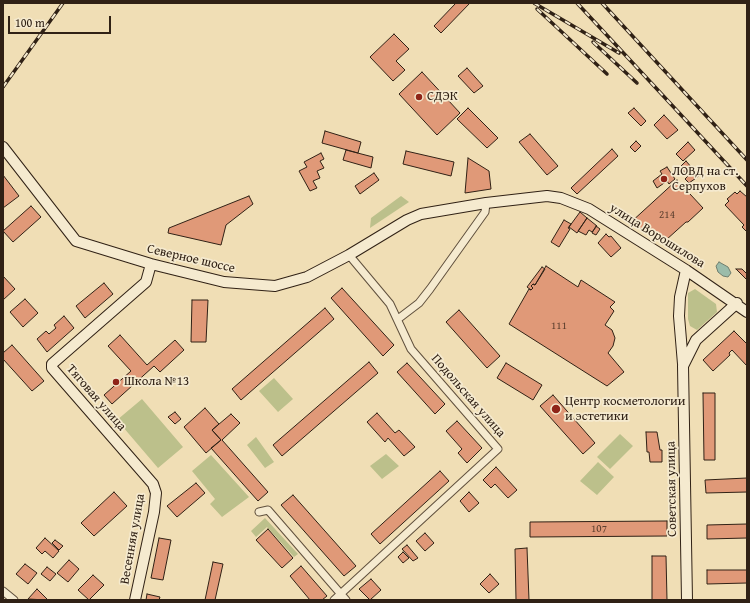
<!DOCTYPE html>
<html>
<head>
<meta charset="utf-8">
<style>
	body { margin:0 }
	#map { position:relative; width:750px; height:603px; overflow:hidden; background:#f0deb5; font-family:"Gentium Book Plus",serif }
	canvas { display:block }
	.frame { position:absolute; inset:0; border:4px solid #302115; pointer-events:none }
	.scale { position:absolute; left:8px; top:16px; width:103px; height:18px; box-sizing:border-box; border:2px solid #302115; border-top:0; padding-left:5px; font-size:12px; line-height:14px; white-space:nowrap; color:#302115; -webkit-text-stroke:3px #f5eacf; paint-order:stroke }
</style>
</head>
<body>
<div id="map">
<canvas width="750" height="603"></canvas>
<div class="frame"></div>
<div class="scale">100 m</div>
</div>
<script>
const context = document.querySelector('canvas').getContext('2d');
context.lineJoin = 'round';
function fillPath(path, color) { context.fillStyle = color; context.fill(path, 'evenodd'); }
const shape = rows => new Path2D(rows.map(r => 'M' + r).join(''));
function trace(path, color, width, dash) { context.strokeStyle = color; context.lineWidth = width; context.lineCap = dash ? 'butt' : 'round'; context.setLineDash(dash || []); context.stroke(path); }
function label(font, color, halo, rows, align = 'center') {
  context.font = font + ' "Gentium Book Plus",serif'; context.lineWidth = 3.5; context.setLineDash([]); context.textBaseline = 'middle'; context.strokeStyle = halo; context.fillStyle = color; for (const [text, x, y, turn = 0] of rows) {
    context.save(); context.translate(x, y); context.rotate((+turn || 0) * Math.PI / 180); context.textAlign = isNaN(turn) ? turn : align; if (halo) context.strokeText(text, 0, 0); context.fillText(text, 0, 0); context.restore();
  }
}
const green = shape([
	[401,196,409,202,370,228,371,218],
	[695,289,716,304,717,312,697,330,690,326,688,319,688,293],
	[274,378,293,399,278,412,259,391],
	[142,399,183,447,158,468,117,420],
	[620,434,633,446,610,469,597,457],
	[256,437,274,462,265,468,247,445],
	[386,454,399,466,382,479,370,466],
	[211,455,249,497,222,517,210,504,215,499,192,471],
	[598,462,614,477,597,495,580,481],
	[265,518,298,554,294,557,267,527,256,537,251,531]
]);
const water = shape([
	[719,262,728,267,731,273,728,277,723,276,718,272,716,266,719,262]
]);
const building = shape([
	[456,3,470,3,441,33,434,26,456,3],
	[394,34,409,49,396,61,405,70,393,81,370,57,394,34],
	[467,68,483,86,474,93,458,76,467,68],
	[422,72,460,113,437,135,399,94,422,72],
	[468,108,498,138,487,148,457,119,468,108],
	[634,108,646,121,641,126,628,113,634,108],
	[664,115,678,130,667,139,654,125,664,115],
	[325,131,361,142,358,153,322,143,325,131],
	[530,134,558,166,547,175,519,142,530,134],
	[636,141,641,146,635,152,630,147,636,141],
	[688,142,695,150,683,161,676,154,688,142],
	[612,149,618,156,577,194,571,188,612,149],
	[346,150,373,157,371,168,343,160,346,150],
	[406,151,454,162,451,176,403,164,406,151],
	[321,153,324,159,320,161,324,168,317,171,320,178,313,181,317,188,310,191,299,171,307,167,304,162,321,153],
	[468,158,489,171,491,189,465,193,468,158],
	[686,161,699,176,689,183,685,179,688,176,680,167,686,161],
	[667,167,675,179,669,184,667,181,657,188,653,181,662,174,660,171,667,167],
	[374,173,379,180,360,194,355,186,374,173],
	[3,175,19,196,3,208,3,175],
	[677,180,703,208,688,222,686,222,666,240,663,241,630,223,677,180],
	[740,191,747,197,747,232,742,227,744,225,725,205,729,201,727,199,735,192,737,194,740,191],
	[249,196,253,204,226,225,221,245,168,233,169,228,249,196],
	[31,206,41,217,13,242,3,231,31,206],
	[580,212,587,218,577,233,569,227,580,212],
	[587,218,597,226,592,232,589,230,586,235,578,231,587,218],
	[564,220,571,224,568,228,570,229,559,247,551,242,564,220],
	[596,226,600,229,596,235,592,233,596,226],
	[606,234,609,237,611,236,621,248,611,257,598,243,606,234],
	[546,266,578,287,581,280,615,302,610,307,614,311,605,325,612,330,615,338,613,346,608,353,624,372,607,386,509,324,529,289,531,290,533,288,531,286,533,284,535,285,546,266],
	[542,267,545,269,535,285,533,284,531,286,533,288,531,290,527,287,542,267],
	[736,269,742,269,747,274,747,280,736,269],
	[3,276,15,289,3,300,3,276],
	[104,283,113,294,85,318,76,306,104,283],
	[342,288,394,345,383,356,331,298,342,288],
	[25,299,38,313,23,327,10,312,25,299],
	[192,300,208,300,206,342,191,342,192,300],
	[325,308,334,319,241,400,232,389,325,308],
	[459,310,500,356,487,368,446,322,459,310],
	[64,316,74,328,47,352,37,339,46,331,49,334,56,328,54,325,64,316],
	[734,331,747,344,747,366,732,350,729,353,730,355,713,371,703,360,734,331],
	[120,335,147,365,175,340,184,350,160,372,154,366,112,404,104,395,131,371,108,346,120,335],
	[12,345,44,381,32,391,3,359,3,353,12,345],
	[369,362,378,373,282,456,273,445,369,362],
	[407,363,445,404,435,414,397,372,407,363],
	[506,363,542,385,533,400,497,378,506,363],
	[703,393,715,393,715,460,704,460,703,393],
	[553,395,595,443,583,454,540,406,553,395],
	[205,408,219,424,212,430,221,440,206,453,184,427,205,408],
	[175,412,181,419,175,424,168,417,175,412],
	[377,413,395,433,399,430,415,447,404,456,388,438,385,442,367,422,377,413],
	[231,414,240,423,222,440,268,492,258,501,211,448,221,440,212,430,231,414],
	[457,421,482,448,467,463,458,453,462,449,446,431,457,421],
	[646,432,657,432,660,450,662,450,662,462,650,462,649,452,647,452,646,432],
	[496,467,517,490,508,498,495,484,491,488,483,480,496,467],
	[440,471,449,481,380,544,371,534,440,471],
	[747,478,747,492,706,493,705,480,747,478],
	[196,483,205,493,177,517,167,506,196,483],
	[114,492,127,506,94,536,81,523,114,492],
	[469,492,479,503,469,512,460,501,469,492],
	[293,495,356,566,344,576,281,505,293,495],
	[667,521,667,536,530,537,530,522,667,521],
	[747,524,747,538,707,539,707,525,747,524],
	[268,529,293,558,282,568,256,540,268,529],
	[425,533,434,543,425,551,416,541,425,533],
	[45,538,59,551,53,558,45,551,42,554,36,548,45,538],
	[159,538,171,540,163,580,151,578,159,538],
	[55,540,63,546,59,550,52,543,55,540],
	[407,545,418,558,413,561,402,549,407,545],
	[527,548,529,600,516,600,515,549,527,548],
	[403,552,409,558,403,563,398,557,403,552],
	[652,556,666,556,667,600,652,600,652,556],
	[69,560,79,569,68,582,57,573,69,560],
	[213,562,223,564,215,600,205,600,213,562],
	[25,564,37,573,28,584,16,574,25,564],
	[301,566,327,596,322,600,310,600,290,576,301,566],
	[47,567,56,574,50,581,41,574,47,567],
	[707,570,747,570,747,583,707,584,707,570],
	[490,574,499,584,489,593,480,584,490,574],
	[93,575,104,585,89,600,78,590,93,575],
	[371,579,381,590,370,600,359,589,371,579],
	[37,589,47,599,46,600,28,599,37,589],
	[147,594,160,597,159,600,146,600,147,594]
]);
const street = shape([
	[398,319,419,303,430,289,485,212,486,203],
	[259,512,268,510,346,600],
	[3,591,14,600],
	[334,600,498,449,411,349,390,304,349,255]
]);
const secondary = shape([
	[3,147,76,241,151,264,224,282,275,286,307,277,349,255,407,220,421,214,486,203,547,196,561,198,589,209,686,270,747,312],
	[683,364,679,316,680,297,686,270],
	[135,600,154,512,156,493,153,484,52,368,52,364,146,282,151,264],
	[687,600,683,366,696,340,737,303]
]);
const rail = shape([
	[534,3,619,53],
	[577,3,747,186],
	[602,3,747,160],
	[537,9,607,74],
	[593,42,637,83],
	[3,87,63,3]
]);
const markers = [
	[419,97,4,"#8f2418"],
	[664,179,4,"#8f2418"],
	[116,382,4,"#8f2418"],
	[556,409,5,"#8f2418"]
];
const numberNames = [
	["214",667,215],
	["111",559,326],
	["107",599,529]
];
const poiNames = [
	["СДЭК",427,97],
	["ЛОВД на ст.",672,172],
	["Серпухов",672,187],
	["Школа №13",124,382],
	["Центр косметологии",565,402],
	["и эстетики",565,417]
];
const streetNames = [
	["улица Ворошилова",657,236,32],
	["Северное шоссе",191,259,13],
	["Подольская улица",468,396,49],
	["Тяговая улица",96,398,49],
	["Советская улица",672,489,-91],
	["Весенняя улица",133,539,-80]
];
fillPath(green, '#bcc08b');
fillPath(water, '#9bbcaa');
trace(water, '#707e6e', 1);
fillPath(building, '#e09978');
trace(building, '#302115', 1);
trace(street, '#60503d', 9);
trace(secondary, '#302115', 12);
trace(street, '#f5eacf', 7);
trace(secondary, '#f5eacf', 10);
trace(rail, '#302115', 3.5);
trace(rail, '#f5eacf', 2, [6]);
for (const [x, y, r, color] of markers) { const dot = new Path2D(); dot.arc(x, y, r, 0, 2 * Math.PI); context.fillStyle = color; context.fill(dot); trace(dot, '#f5eacf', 1.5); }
label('11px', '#5c3f2e', null, numberNames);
label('13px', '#302115', '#f5eacf', poiNames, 'left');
label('13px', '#302115', '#f5eacf', streetNames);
</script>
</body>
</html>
